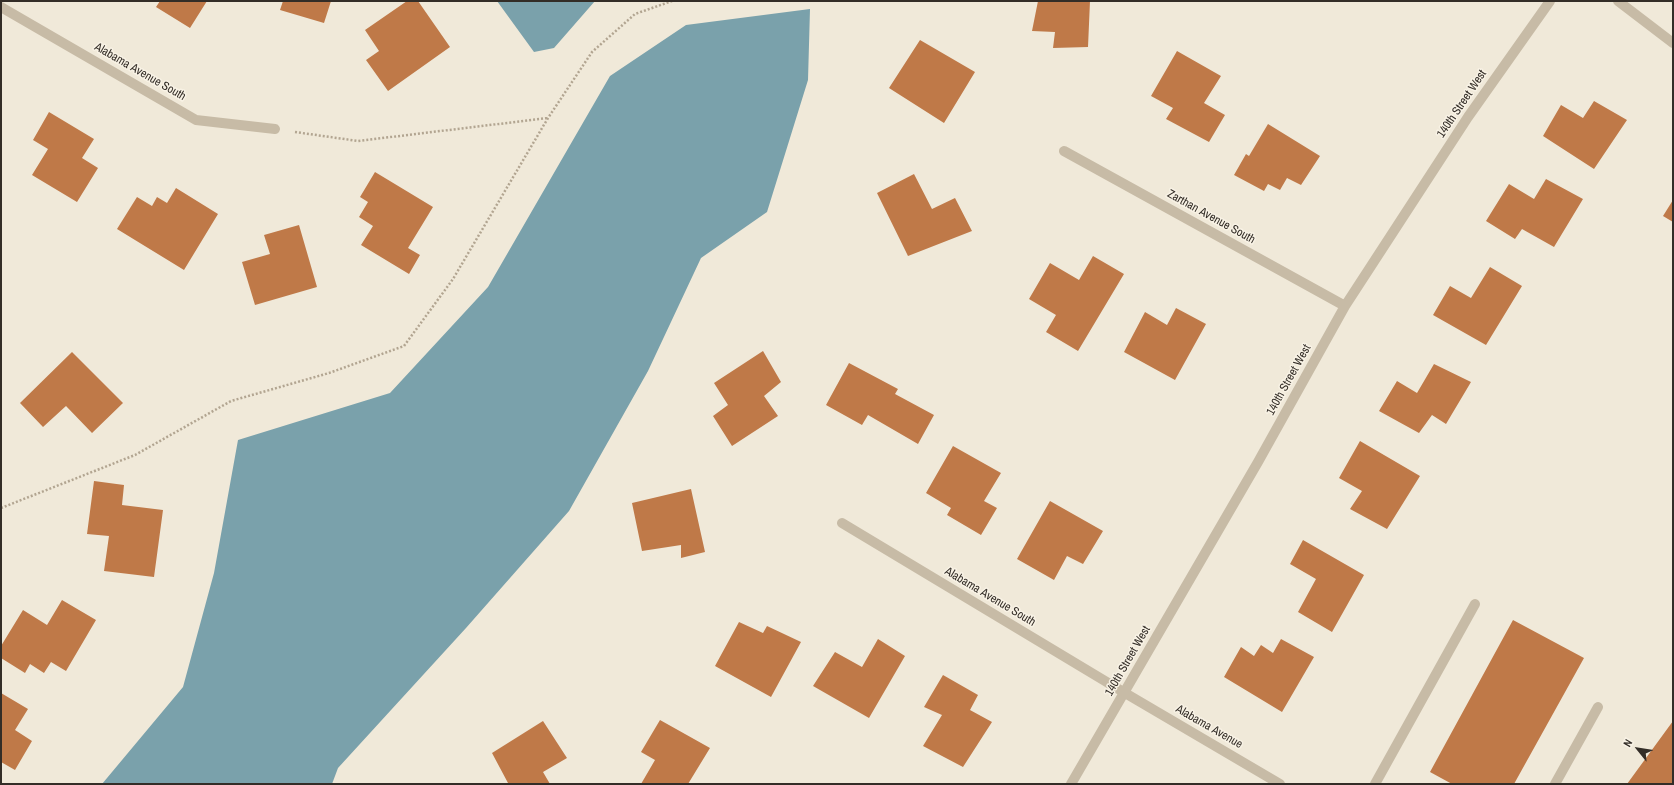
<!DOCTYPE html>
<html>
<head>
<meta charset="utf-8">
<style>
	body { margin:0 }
	#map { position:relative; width:1674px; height:785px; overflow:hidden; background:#f0e9d9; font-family:"Archivo Narrow",sans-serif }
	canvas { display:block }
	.frame { position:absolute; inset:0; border:2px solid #332d27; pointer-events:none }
	.north { position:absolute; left:1618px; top:729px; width:40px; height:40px; -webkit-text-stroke:3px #f8f2e5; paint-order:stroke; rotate:300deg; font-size:11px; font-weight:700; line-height:16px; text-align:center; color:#332d27 }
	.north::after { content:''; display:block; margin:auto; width:14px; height:18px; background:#332d27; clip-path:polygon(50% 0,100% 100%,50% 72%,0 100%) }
</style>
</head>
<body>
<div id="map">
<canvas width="1674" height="785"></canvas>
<div class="frame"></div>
<div class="north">N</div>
</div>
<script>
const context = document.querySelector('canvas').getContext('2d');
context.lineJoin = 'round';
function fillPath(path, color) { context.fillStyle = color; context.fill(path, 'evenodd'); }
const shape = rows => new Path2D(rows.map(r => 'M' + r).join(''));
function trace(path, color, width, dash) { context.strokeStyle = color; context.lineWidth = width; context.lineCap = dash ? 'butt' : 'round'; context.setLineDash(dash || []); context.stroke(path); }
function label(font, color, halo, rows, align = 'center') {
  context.font = font + ' "Archivo Narrow",sans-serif'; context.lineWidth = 3; context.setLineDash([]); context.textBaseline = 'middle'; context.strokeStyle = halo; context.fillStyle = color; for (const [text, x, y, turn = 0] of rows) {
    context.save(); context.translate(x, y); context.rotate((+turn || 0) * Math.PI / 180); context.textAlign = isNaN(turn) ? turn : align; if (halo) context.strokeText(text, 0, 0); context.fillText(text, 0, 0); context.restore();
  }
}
const water = shape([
	[497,1,595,1,554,48,534,52],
	[810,9,808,80,767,212,701,258,648,371,569,511,466,628,338,768,332,784,102,784,183,687,214,573,238,440,390,393,488,287,610,76,686,25]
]);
const building = shape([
	[160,1,207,1,190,28,156,7],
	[283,1,331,1,324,23,280,10],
	[407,1,418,1,450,47,388,91,366,60,379,51,365,30],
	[1038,1,1090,1,1088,47,1053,48,1055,32,1032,31],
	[920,40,975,72,944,123,889,88],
	[1177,51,1221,76,1204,103,1225,115,1209,142,1166,119,1173,108,1151,96],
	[1594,101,1627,120,1594,169,1543,136,1561,105,1583,118],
	[49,112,94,139,82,158,98,168,77,202,32,175,48,149,33,140],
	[1268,124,1320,156,1301,185,1287,178,1280,190,1268,184,1264,191,1234,175,1246,154,1249,156],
	[375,172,433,207,408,248,420,255,409,274,361,245,373,226,359,217,368,202,360,197],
	[914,174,932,209,955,198,972,231,908,256,877,193],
	[1546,179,1583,199,1554,247,1522,229,1515,239,1486,221,1509,184,1534,199],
	[176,188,218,214,184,270,117,229,137,197,152,206,157,197,167,203],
	[1673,200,1673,222,1663,216],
	[299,225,317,287,255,305,242,262,270,254,264,235],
	[1093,256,1124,274,1078,351,1046,332,1056,315,1029,299,1050,263,1079,280],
	[1490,267,1522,286,1486,345,1433,315,1450,286,1471,298],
	[1176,308,1206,324,1175,380,1124,352,1145,312,1167,325],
	[763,351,781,382,764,396,778,416,732,446,713,416,728,405,714,383],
	[72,352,123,403,92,433,66,406,43,427,20,403],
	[849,363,898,389,895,394,934,415,918,444,868,415,862,425,826,405],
	[1434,364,1471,382,1446,424,1432,415,1419,433,1379,411,1397,381,1417,393],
	[1360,441,1420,476,1387,529,1350,509,1362,491,1339,478],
	[953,446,1001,473,984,501,997,508,981,535,947,515,951,508,926,493],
	[94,481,124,485,122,505,163,510,154,577,104,571,109,536,87,534],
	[691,489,705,552,681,558,681,545,642,551,632,503],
	[1050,501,1103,531,1083,564,1067,556,1054,580,1017,559],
	[1303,540,1364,575,1332,632,1298,612,1316,579,1290,564],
	[62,600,96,620,66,671,51,662,44,673,30,664,25,673,1,658,1,646,23,610,47,625],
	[1513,620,1584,658,1514,784,1452,784,1430,772],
	[739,622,763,633,767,626,801,642,771,697,715,666],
	[878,639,905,656,869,718,813,686,835,652,862,667],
	[1281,639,1314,657,1282,712,1224,677,1241,647,1254,656,1261,645,1273,653],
	[943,675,978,695,970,710,992,722,963,767,923,746,942,715,924,707],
	[1,693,28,709,15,730,32,741,15,770,1,762],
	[660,720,710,748,688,784,641,784,655,760,641,752],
	[543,721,567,758,543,772,550,784,506,784,508,783,492,753],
	[1673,721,1673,784,1627,784]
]);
const path = shape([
	[295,132,358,141,548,118],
	[1,508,135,455,231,401,329,373,404,346,453,279,548,118,592,52,635,14,672,1]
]);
const minor = shape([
	[1618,1,1673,43],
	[1,7,196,120,275,129],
	[1064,151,1345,306],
	[842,523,1125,693,1280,784],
	[1071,784,1258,462,1345,306,1468,117,1550,1],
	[1375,784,1475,604],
	[1555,784,1598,707]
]);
const streetNames = [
	["Alabama Avenue South",140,72,30],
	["140th Street West",1462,104,-56],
	["Zarthan Avenue South",1211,217,29],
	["140th Street West",1289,380,-61],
	["Alabama Avenue South",990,597,31],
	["140th Street West",1128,661,-60],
	["Alabama Avenue",1209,727,30]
];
fillPath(water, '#7aa1ab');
fillPath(building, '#bf7948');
trace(path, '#b2a591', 2.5, [2, 2]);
trace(minor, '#c7bba6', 10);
label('12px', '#332d27', '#f8f2e5', streetNames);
</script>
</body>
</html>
